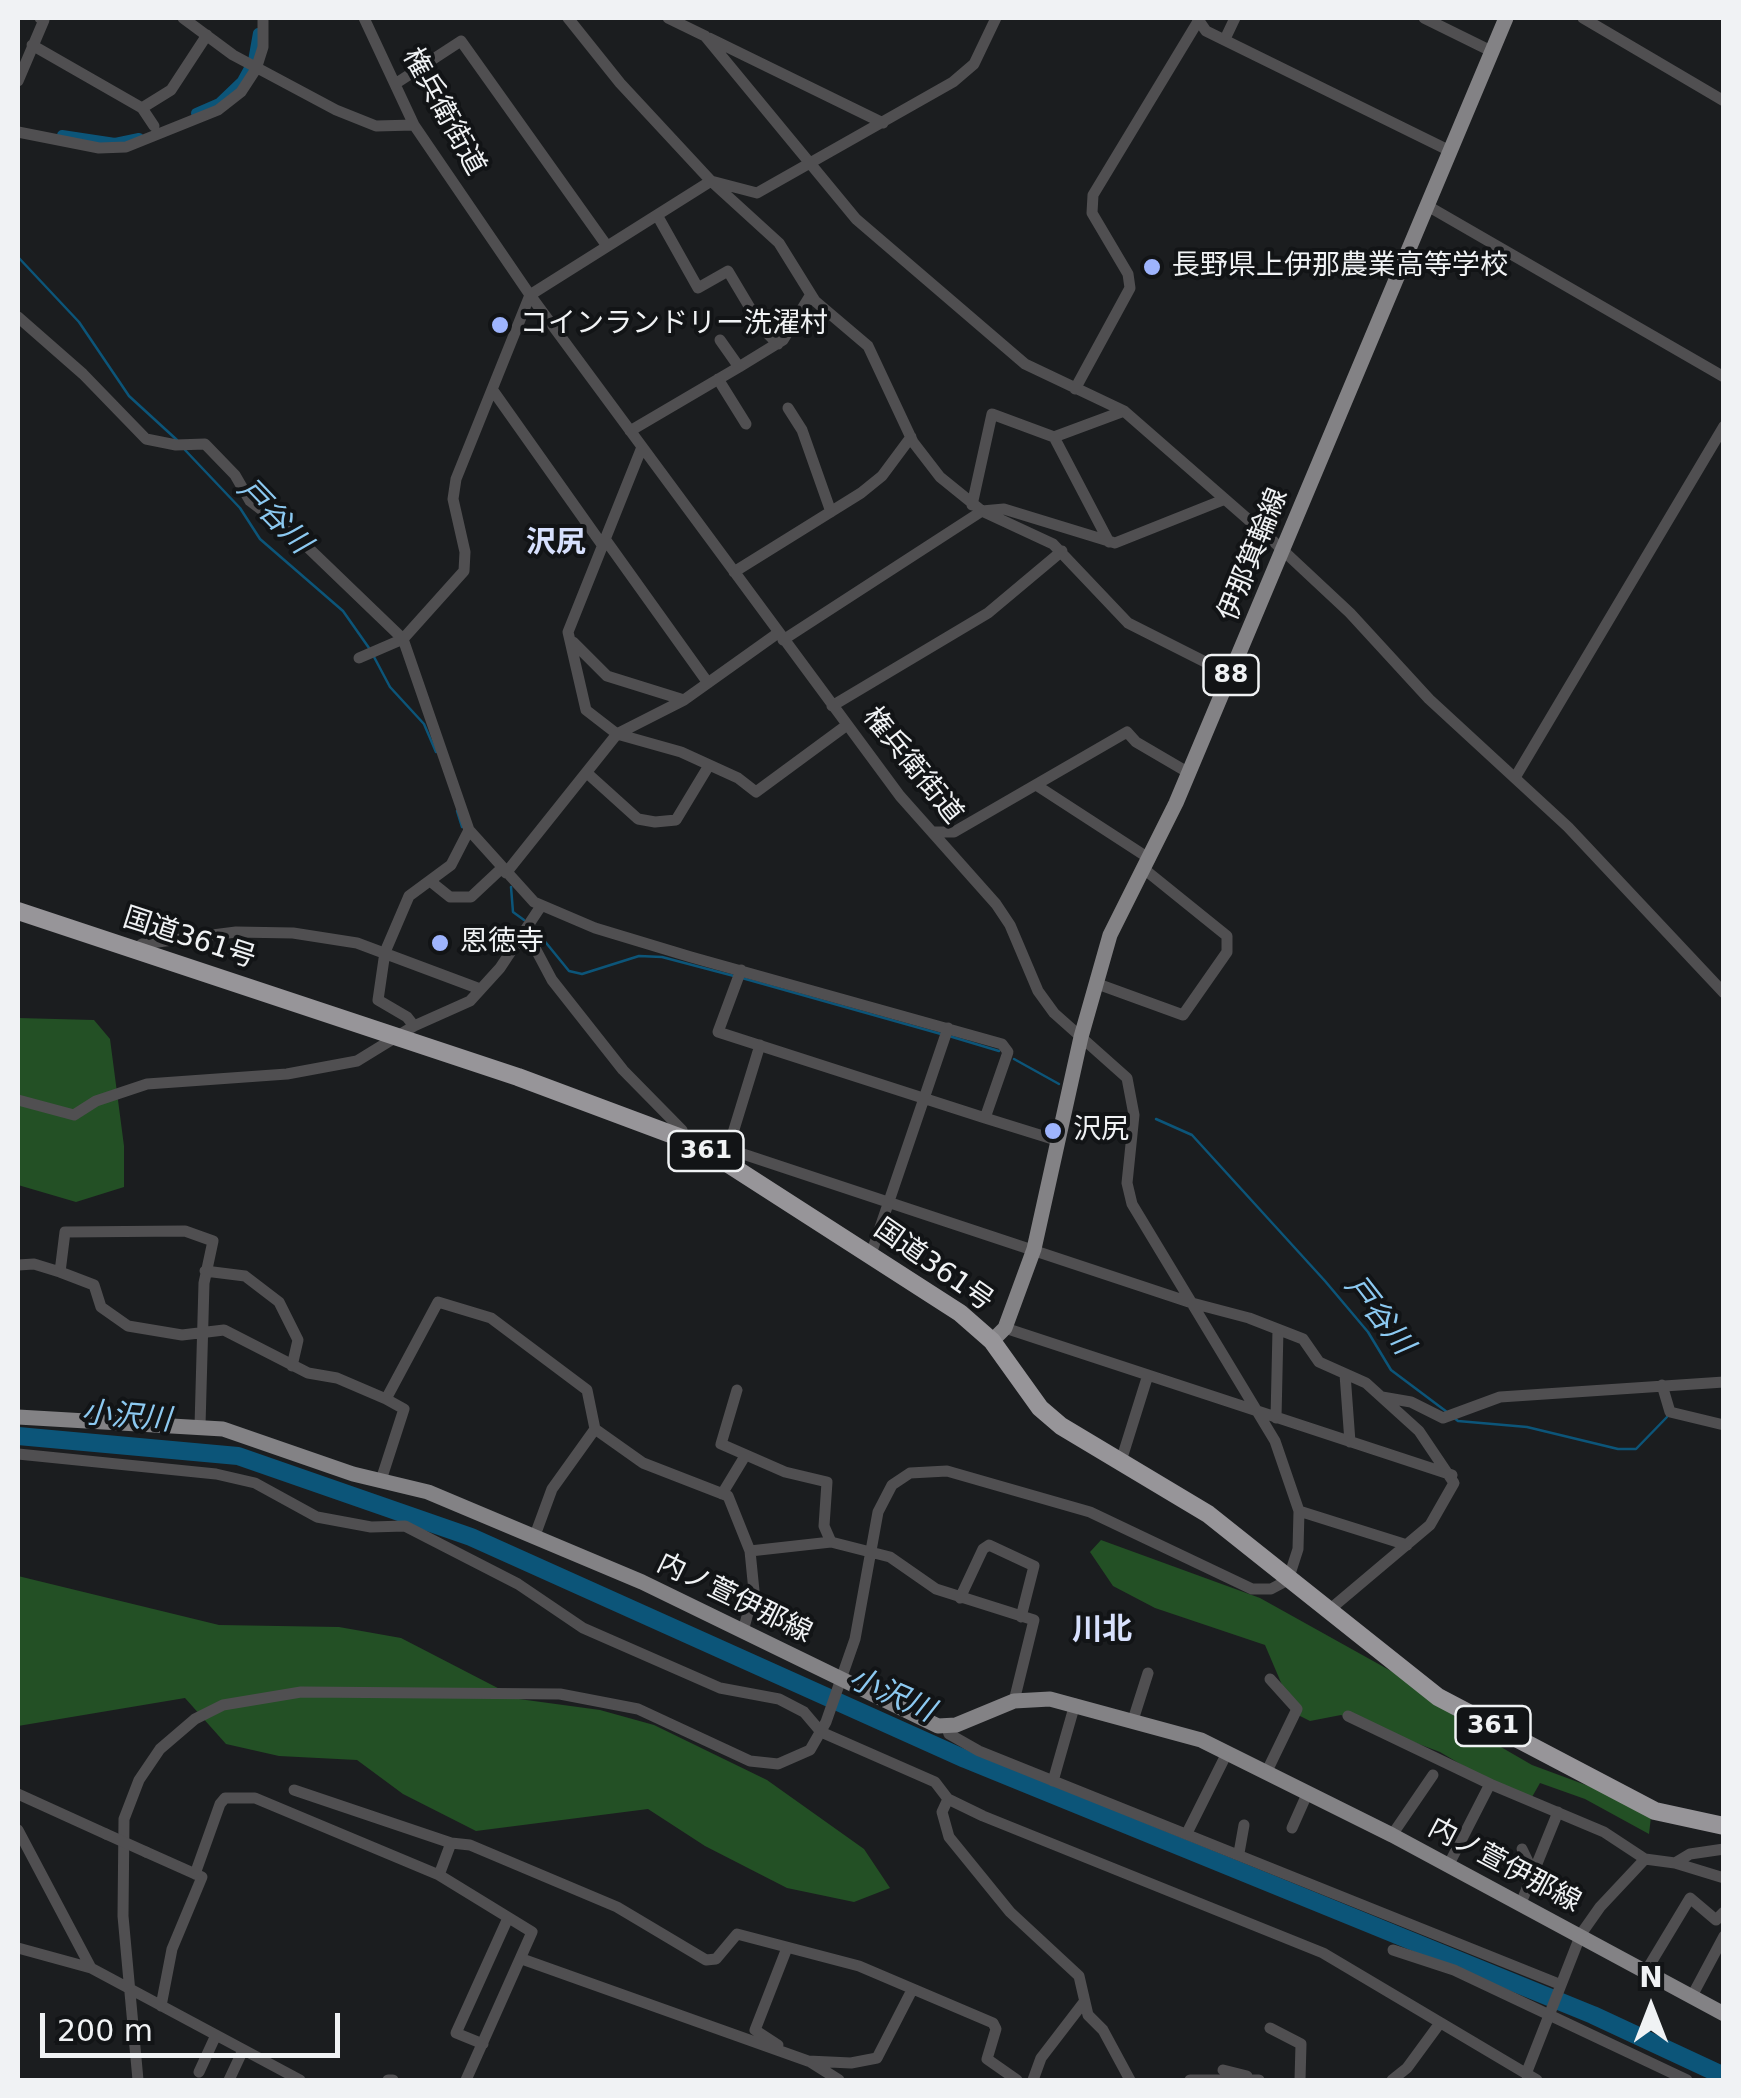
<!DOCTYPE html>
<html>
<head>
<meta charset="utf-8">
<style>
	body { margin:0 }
	#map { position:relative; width:1741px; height:2098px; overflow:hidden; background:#1b1d1f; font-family:"DejaVu Sans",sans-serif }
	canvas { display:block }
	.frame { position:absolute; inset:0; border:20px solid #f0f2f4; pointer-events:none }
	.north { position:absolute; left:1601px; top:1958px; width:100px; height:100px; -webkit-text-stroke:8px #121416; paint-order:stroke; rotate:0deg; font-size:28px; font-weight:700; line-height:40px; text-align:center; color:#f0f2f4 }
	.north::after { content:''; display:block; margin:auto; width:35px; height:45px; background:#f0f2f4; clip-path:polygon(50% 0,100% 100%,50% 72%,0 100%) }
	.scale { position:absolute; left:40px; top:2013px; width:300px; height:45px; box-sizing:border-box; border:5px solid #f0f2f4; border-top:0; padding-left:12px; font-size:30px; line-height:35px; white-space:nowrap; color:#f0f2f4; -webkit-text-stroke:8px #121416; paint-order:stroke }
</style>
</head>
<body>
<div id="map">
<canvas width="1741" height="2098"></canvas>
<div class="frame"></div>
<div class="north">N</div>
<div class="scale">200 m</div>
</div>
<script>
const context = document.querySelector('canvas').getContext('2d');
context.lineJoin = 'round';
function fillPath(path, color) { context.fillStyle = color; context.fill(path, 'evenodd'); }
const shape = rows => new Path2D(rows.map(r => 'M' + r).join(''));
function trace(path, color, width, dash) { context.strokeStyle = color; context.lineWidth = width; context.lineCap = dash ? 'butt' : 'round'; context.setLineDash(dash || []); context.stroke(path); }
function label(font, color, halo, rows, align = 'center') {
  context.font = font + ' "DejaVu Sans","Noto Sans JP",sans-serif'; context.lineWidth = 8; context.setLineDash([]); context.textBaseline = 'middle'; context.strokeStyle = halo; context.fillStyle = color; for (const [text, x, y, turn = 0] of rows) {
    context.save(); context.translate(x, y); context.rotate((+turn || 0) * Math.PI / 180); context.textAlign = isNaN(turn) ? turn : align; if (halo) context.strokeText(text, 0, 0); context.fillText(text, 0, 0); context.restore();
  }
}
const green = shape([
	[18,1018,94,1020,110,1039,124,1146,124,1187,76,1202,18,1185],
	[1101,1540,1260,1598,1409,1681,1475,1732,1532,1765,1621,1798,1651,1817,1649,1834,1585,1799,1540,1783,1532,1797,1514,1796,1440,1752,1341,1715,1310,1721,1294,1713,1265,1645,1155,1608,1113,1586,1090,1552],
	[18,1576,219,1625,339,1627,401,1638,519,1699,600,1710,654,1725,767,1780,864,1849,890,1888,854,1902,787,1888,705,1846,648,1809,476,1831,403,1794,357,1760,279,1756,226,1744,185,1698,18,1726]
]);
const stream = shape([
	[18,257,79,322,129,396,177,440],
	[185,450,240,508,260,539,343,611,369,648],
	[373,655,390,687,424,724,436,752],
	[457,811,462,827],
	[511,887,513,912,524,920],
	[534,928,569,971,582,974,639,956,662,957,734,976],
	[742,978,941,1034],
	[949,1036,999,1051],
	[1014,1059,1059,1084],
	[1156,1119,1192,1135,1325,1281,1368,1332,1391,1370,1447,1412],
	[1453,1417,1458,1421,1527,1427,1618,1449,1636,1449,1667,1417]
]);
const canal = shape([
	[196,113,219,103,242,81,253,61,258,33],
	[62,135,115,143,139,138]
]);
const river = shape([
	[18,1436,238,1456,471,1537,965,1759,1593,2015,1724,2076]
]);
const minor = shape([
	[183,18,233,55,336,110,376,126,414,125],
	[568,18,620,83,711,181,779,243,815,301,868,346,913,442,940,477,982,511,1053,544,1128,623,1231,675],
	[668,18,705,36,856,219,1025,364,1124,411,1274,542,1350,613,1429,699,1568,827,1724,993],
	[1197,18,1206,31,1448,150],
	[1424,18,1491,51],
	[1583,18,1724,101],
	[709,38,883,123],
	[1225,39,1235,18],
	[32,45,142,108,154,126],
	[18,81,44,20,40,18],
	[395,84,461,41,607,246],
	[142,108,171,90,207,35],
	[18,132,99,148,126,147,218,110,241,92,256,69,263,47,263,18],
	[1426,205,1724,377],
	[657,215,698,288,728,271,762,328,778,344],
	[18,317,83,374,146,439,176,445,205,444,235,475,250,501,297,537,403,639,469,830,534,902,595,928,691,957,1002,1044,1008,1052,985,1118,1059,1141],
	[739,367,783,340,810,296],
	[718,379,746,424],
	[1075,389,1130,288,1128,274,1092,213,1093,195,1200,18],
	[494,392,603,546],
	[788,408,802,430,831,512],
	[630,431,739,367,720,340],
	[1054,437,1109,542],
	[642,447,568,632,586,710,617,734,681,752,738,778,756,792,847,725],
	[972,505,992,414,1054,437,1124,411],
	[605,539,708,683],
	[734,572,861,493,882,476,911,437],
	[783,640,982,511,1004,509,1115,543,1223,500],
	[573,642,607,676,684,700],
	[359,658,403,639,464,571,465,552,453,499,456,479,530,295,711,181,757,193,953,82,974,64,996,18],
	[832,706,988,613,1062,551],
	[587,773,638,819,655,822,676,820,708,767],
	[1516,776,1724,426],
	[1036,785,1150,859],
	[933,832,954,832,1127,732,1136,742,1189,773],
	[506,873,617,734,684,700,778,633],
	[430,881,450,897,471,897,502,868],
	[526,931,552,980,623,1070,682,1130,684,1139],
	[135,950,142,944,236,932,293,933,357,943,480,989],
	[741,970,718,1032,985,1118],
	[1095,983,1183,1015,1227,952,1227,936,1144,869],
	[414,1026,407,1017,378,1000,385,952,409,896,451,865,469,830],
	[760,1045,728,1149,1192,1303,1249,1318,1303,1339,1319,1362,1366,1383,1419,1431,1454,1483,1430,1525,1328,1611],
	[18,1100,74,1115,96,1101,147,1084,287,1074,357,1061,414,1026,470,1001,500,968,541,906],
	[871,1254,948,1028],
	[18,1265,34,1264,60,1272,65,1232,185,1231,213,1241,204,1283,200,1426],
	[205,1271,245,1276,279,1302,298,1340,292,1366],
	[60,1272,94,1285,101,1307,128,1326,182,1335,224,1330,308,1373,337,1378,386,1399,438,1302,491,1318,587,1390,595,1429,552,1489,534,1538],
	[1005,1328,1452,1475],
	[1345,1374,1350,1442],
	[1662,1385,1670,1412,1724,1425],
	[737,1390,721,1444,785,1472,827,1482,824,1526,831,1542,890,1557,936,1589,1034,1620,1014,1701],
	[1382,1397,1411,1402,1443,1418,1500,1397,1724,1382],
	[1276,1418,1278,1329],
	[595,1429,643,1463,728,1496,750,1551,831,1542],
	[18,1454,216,1474,255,1483,317,1517,371,1527,405,1526,518,1584,583,1628,720,1688,779,1699,804,1712,821,1732,935,1782,948,1799,983,1816,1323,1953,1537,2080],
	[1121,1461,1147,1378],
	[381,1480,404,1409,386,1399],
	[722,1494,745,1456],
	[1299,1511,1407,1545],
	[960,1598,983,1549,989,1545,1034,1566,1021,1617],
	[743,1631,754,1591,750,1551],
	[1348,1716,1490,1784,1604,1832,1645,1859],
	[1133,1720,1148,1673],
	[947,1728,949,1734,979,1751,1559,1984],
	[1266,1773,1297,1709,1270,1679],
	[1053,1781,1075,1704],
	[294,1790,451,1843],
	[18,1794,106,1834],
	[948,1799,942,1812,949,1837,1010,1912,1079,1976,1088,2015,1103,2030,1130,2080],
	[1292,1828,1308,1792],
	[18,1830,91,1968],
	[1187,1833,1227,1753],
	[1392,1835,1433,1775],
	[1522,1849,1533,1872],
	[146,1852,202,1877,172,1949,161,2006],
	[1239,1853,1244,1825],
	[1675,1863,1724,1878],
	[1448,1866,1490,1784],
	[195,1874,220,1804,225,1798,255,1798,439,1875,532,1932,466,2080],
	[439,1875,451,1843,470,1845,617,1907,706,1960,716,1959,737,1934,859,1966,993,2023,996,2029,987,2059,1017,2080],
	[1521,1903,1558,1812],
	[18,1948,91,1968,300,2080],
	[1393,1950,1454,1970,1687,2080],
	[522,1959,808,2061,851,2063,877,2058,912,1990],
	[1646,1971,1690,1898,1716,1920,1724,1912],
	[1692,1996,1724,1936],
	[1270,2028,1301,2044,1300,2080],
	[483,2044,456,2033,508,1918],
	[778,2045,755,2030,787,1948],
	[809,2061,839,2080],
	[1223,2070,1247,2076],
	[199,2072,216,2035],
	[1526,2074,1581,1934,1600,1907,1645,1859,1675,1863,1690,1854,1724,1849],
	[138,2080,123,1916,124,1819,139,1780,160,1749,195,1719,223,1705,301,1692,560,1694,638,1709,750,1761,778,1764,810,1750,826,1722,855,1639,878,1512,892,1485,910,1473,947,1471,1090,1512,1252,1589,1271,1589,1288,1580,1298,1549,1299,1511,1275,1441,1132,1204,1127,1183,1134,1115,1127,1078,1054,1013,1038,991,1010,925,996,904,900,796,530,295,414,125,364,18],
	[229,2080,243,2050],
	[388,2080,393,2080],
	[1033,2080,1041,2058,1084,2002],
	[1190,2080,1259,2080],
	[1392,2080,1407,2068,1440,2023]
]);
const major = shape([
	[992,1341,1005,1328,1034,1249,1081,1037,1110,935,1176,803,1506,18],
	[18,1417,223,1429,353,1474,428,1492,642,1582,938,1726,956,1725,1014,1701,1050,1699,1201,1740,1392,1835,1724,2014]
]);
const highway = shape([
	[18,911,518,1077,684,1139,719,1158,960,1313,992,1341,1040,1408,1061,1426,1208,1514,1438,1697,1655,1811,1724,1826]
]);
const minorBridge = shape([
	[106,1834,146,1852]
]);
const markers = [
	[1152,267,10,"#9eb4fd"],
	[500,325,10,"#9eb4fd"],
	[440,943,10,"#9eb4fd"],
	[1053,1131,10,"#9eb4fd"]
];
const shields = [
	[1231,675,55],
	[706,1151,75],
	[1493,1726,75]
];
const shieldNames = [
	["88",1231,675],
	["361",706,1151],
	["361",1493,1726]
];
const streetNames = [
	["権兵衛街道",443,112,61],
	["伊那箕輪線",1254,555,-68],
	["権兵衛街道",912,766,51],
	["国道361号",189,939,18],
	["国道361号",933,1266,35],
	["内ノ萱伊那線",734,1599,26],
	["内ノ萱伊那線",1504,1866,28]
];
const poiNames = [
	["長野県上伊那農業高等学校",1172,267],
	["コインランドリー洗濯村",520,325],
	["恩徳寺",460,943],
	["沢尻",1073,1131]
];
const waterNames = [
	["戸谷川",273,517,46],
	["戸谷川",1378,1316,52],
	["小沢川",126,1418,5],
	["小沢川",891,1696,24]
];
const neighbourhoodNames = [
	["沢尻",556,544],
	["川北",1102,1631]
];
fillPath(green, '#235025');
trace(stream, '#0c5579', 2.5);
trace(canal, '#0c5579', 10);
trace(river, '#0c5579', 18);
trace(minor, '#504f51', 11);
trace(major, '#838285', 15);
trace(highway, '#979599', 18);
trace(minorBridge, '#504f51', 11);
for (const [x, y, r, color] of markers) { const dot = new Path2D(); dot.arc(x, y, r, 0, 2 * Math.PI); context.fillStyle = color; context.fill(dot); trace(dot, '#121416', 4); }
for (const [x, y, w] of shields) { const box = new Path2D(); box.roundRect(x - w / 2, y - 20, w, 40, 8); context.fillStyle = '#121416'; context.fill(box); trace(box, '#f0f2f4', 2.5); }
label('bold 25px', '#f0f2f4', null, shieldNames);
label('28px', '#f0f2f4', '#121416', streetNames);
label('28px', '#f0f2f4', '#121416', poiNames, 'left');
label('italic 30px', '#8cc9f1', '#121416', waterNames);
label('bold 30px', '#d7e0fd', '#121416', neighbourhoodNames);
</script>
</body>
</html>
